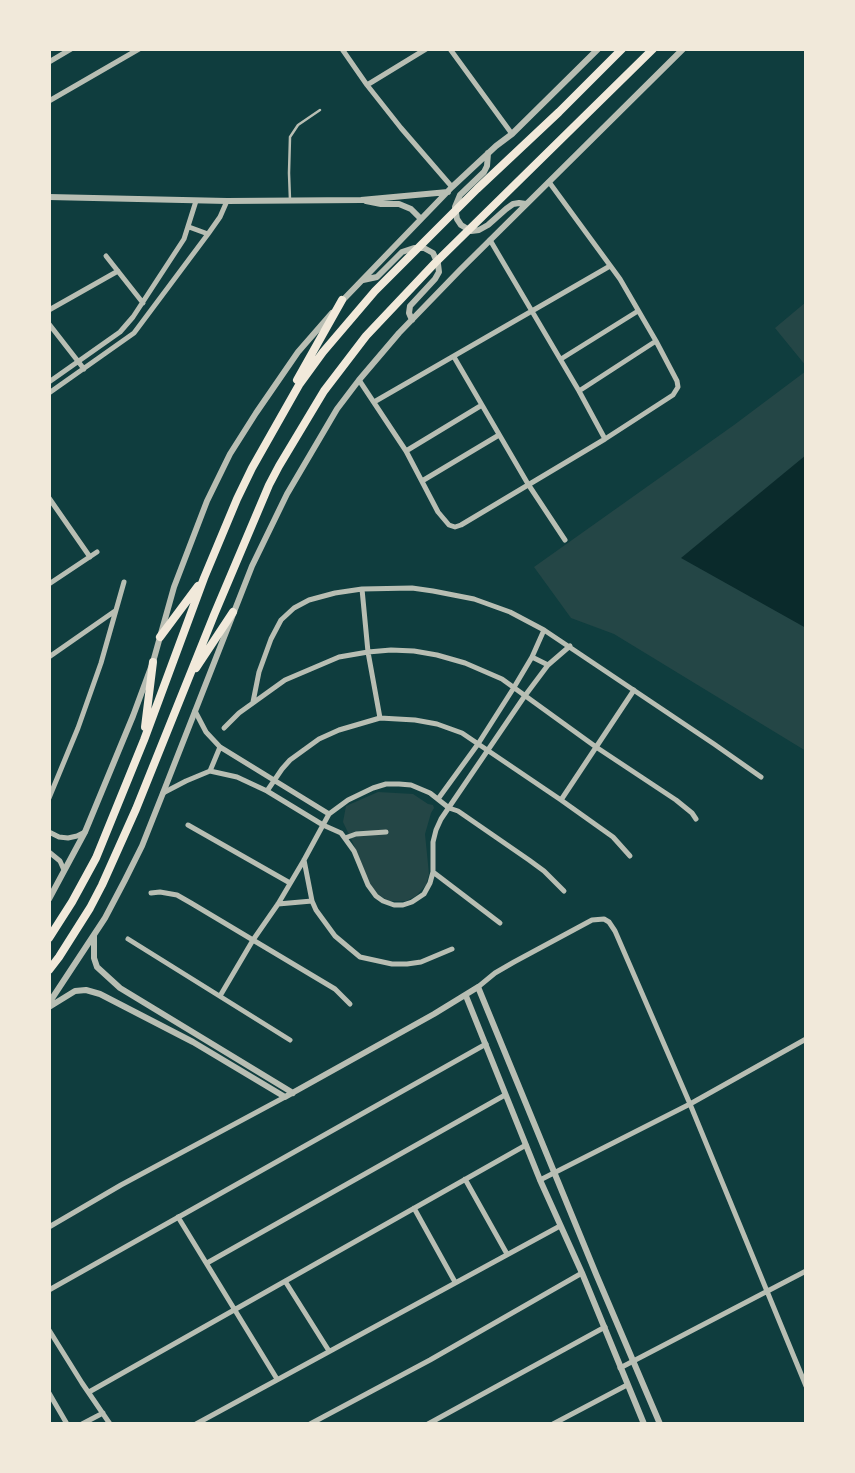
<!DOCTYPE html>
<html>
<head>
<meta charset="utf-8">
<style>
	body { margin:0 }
	#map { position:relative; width:855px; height:1473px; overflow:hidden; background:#0f3d3e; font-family:"DejaVu Sans",sans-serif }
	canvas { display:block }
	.frame { position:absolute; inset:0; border:51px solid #f1e9da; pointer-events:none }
</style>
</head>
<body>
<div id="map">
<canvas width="855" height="1473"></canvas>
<div class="frame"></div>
</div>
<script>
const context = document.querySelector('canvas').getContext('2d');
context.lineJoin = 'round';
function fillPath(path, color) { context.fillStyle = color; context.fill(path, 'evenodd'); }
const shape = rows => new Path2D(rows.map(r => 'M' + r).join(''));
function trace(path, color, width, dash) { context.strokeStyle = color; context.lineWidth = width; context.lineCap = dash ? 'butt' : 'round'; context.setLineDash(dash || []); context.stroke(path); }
const green = shape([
	[806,302,806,366,775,328],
	[806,371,806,751,614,634,571,618,534,567,734,425],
	[378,792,413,794,428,804,433,805,434,808,431,813,425,834,429,874,426,885,416,896,406,901,388,901,375,892,368,881,353,843,343,822,346,806]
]);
const water = shape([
	[806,455,806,628,681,558]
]);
const service = shape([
	[290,200,289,173,290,137,298,125,320,110]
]);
const minor = shape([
	[342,49,367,85,401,128,452,187],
	[450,49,512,134],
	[49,62,71,49],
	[367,85,426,49],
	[49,101,139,49],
	[189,227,208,234],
	[490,240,579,391,605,439],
	[106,256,143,303],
	[49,310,118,271],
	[49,324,84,369],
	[454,357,528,484,565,540],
	[561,359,638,311],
	[359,380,406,451,438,512,449,525,455,527,461,525,605,439,673,395,678,387,677,381,656,341,620,279,549,182],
	[49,382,120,332,133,317,184,239,196,201],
	[579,391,656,341],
	[49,393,134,333,208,234,220,217,227,201],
	[374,402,610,266],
	[406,451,482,405],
	[422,481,499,435],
	[49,498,90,557],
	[49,584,97,552],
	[362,589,368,652,380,718],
	[49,657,115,611],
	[532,657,548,665],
	[253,702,259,672,271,639,281,620,294,608,309,600,335,593,362,589,412,588,433,591,474,599,510,612,544,630,714,744,761,777],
	[195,711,206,732,220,747,329,814],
	[224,728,239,713,285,680,339,657,368,652,391,650,414,651,437,655,465,663,502,679,596,747,676,800,692,813,696,819],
	[210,771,220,747],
	[267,791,282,769,290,760,319,739,339,730,380,718,415,720,437,724,462,733,561,800,613,837,630,856],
	[163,793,186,781,210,771,237,777,267,791,323,825,341,833,354,851,368,885,376,896,383,901,394,905,403,905,412,902,424,894,430,883,433,872,433,842,436,830,441,819,524,697,548,665,570,646],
	[49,798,78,728,101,663,124,582],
	[438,799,478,744,513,689,532,657,544,630],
	[561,800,634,690],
	[188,825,290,883],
	[49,832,59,837,68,838,77,836,85,832],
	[345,838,356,834,386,832],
	[49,852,60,861,64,870],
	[304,860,312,901,316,910,335,936,360,957,392,964,407,964,421,962,452,949],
	[433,872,500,923],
	[151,893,160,892,177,895,191,903,335,989,350,1004],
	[278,904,312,901],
	[128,939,290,1040],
	[478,987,495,973,514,962,592,920,604,919,609,922,615,931,690,1104,806,1386],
	[220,996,253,940,278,904,304,860,329,814,348,800,373,788,386,784,399,784,411,785,430,793,449,808,458,811,529,860,544,871,564,891],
	[465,1179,507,1254],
	[540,1180,690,1104,806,1039],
	[414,1208,455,1282],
	[178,1217,277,1379],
	[49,1227,121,1185,285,1097],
	[207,1263,505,1095],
	[285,1281,329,1351],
	[49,1290,486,1044],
	[49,1330,82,1383,110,1424],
	[620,1368,806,1271],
	[89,1392,526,1145],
	[49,1393,67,1424],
	[82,1424,103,1413],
	[196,1424,560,1226],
	[310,1424,430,1360,582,1273],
	[428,1424,605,1327],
	[553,1424,627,1385]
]);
const tertiary = shape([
	[488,153,487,166,484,172,460,195,455,207,457,219,461,225,471,231,479,230,488,225,506,209,513,204,519,203,526,204],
	[49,197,227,201,361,200,448,192],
	[366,201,381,204,399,204,411,209,421,219],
	[363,280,377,277,402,252,414,248,424,248,433,253,438,264,439,272,435,279,410,306,409,313,412,320],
	[341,302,452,187,496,146,512,134,598,49],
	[49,899,85,832,133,716,153,662,174,587,207,501,230,454,256,413,298,352,332,313],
	[94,935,94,958,97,967,120,988,293,1093],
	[466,996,540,1180,582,1273,644,1424],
	[49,1003,105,918,125,880,142,846,163,793,252,566,287,494,337,409,359,380,399,333,460,270,683,49],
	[49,1007,75,991,86,990,100,994,193,1042,285,1097,434,1014,478,987,596,1274,660,1424]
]);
const primary = shape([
	[297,380,342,300],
	[160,637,198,586],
	[196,668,233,612],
	[145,727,153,662],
	[49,938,72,902,96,858,144,740,204,578,237,499,252,468,299,385,323,352,375,291,477,189,559,112,622,49],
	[49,970,59,957,90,908,102,885,136,809,214,615,269,485,279,466,324,391,366,336,435,263,653,49]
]);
fillPath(green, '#244646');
fillPath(water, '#0a2a2b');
trace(service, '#b8beb3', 2.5);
trace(minor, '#b8beb3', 5);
trace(tertiary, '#b8beb3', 6);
trace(primary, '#f1e9da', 8);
</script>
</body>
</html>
